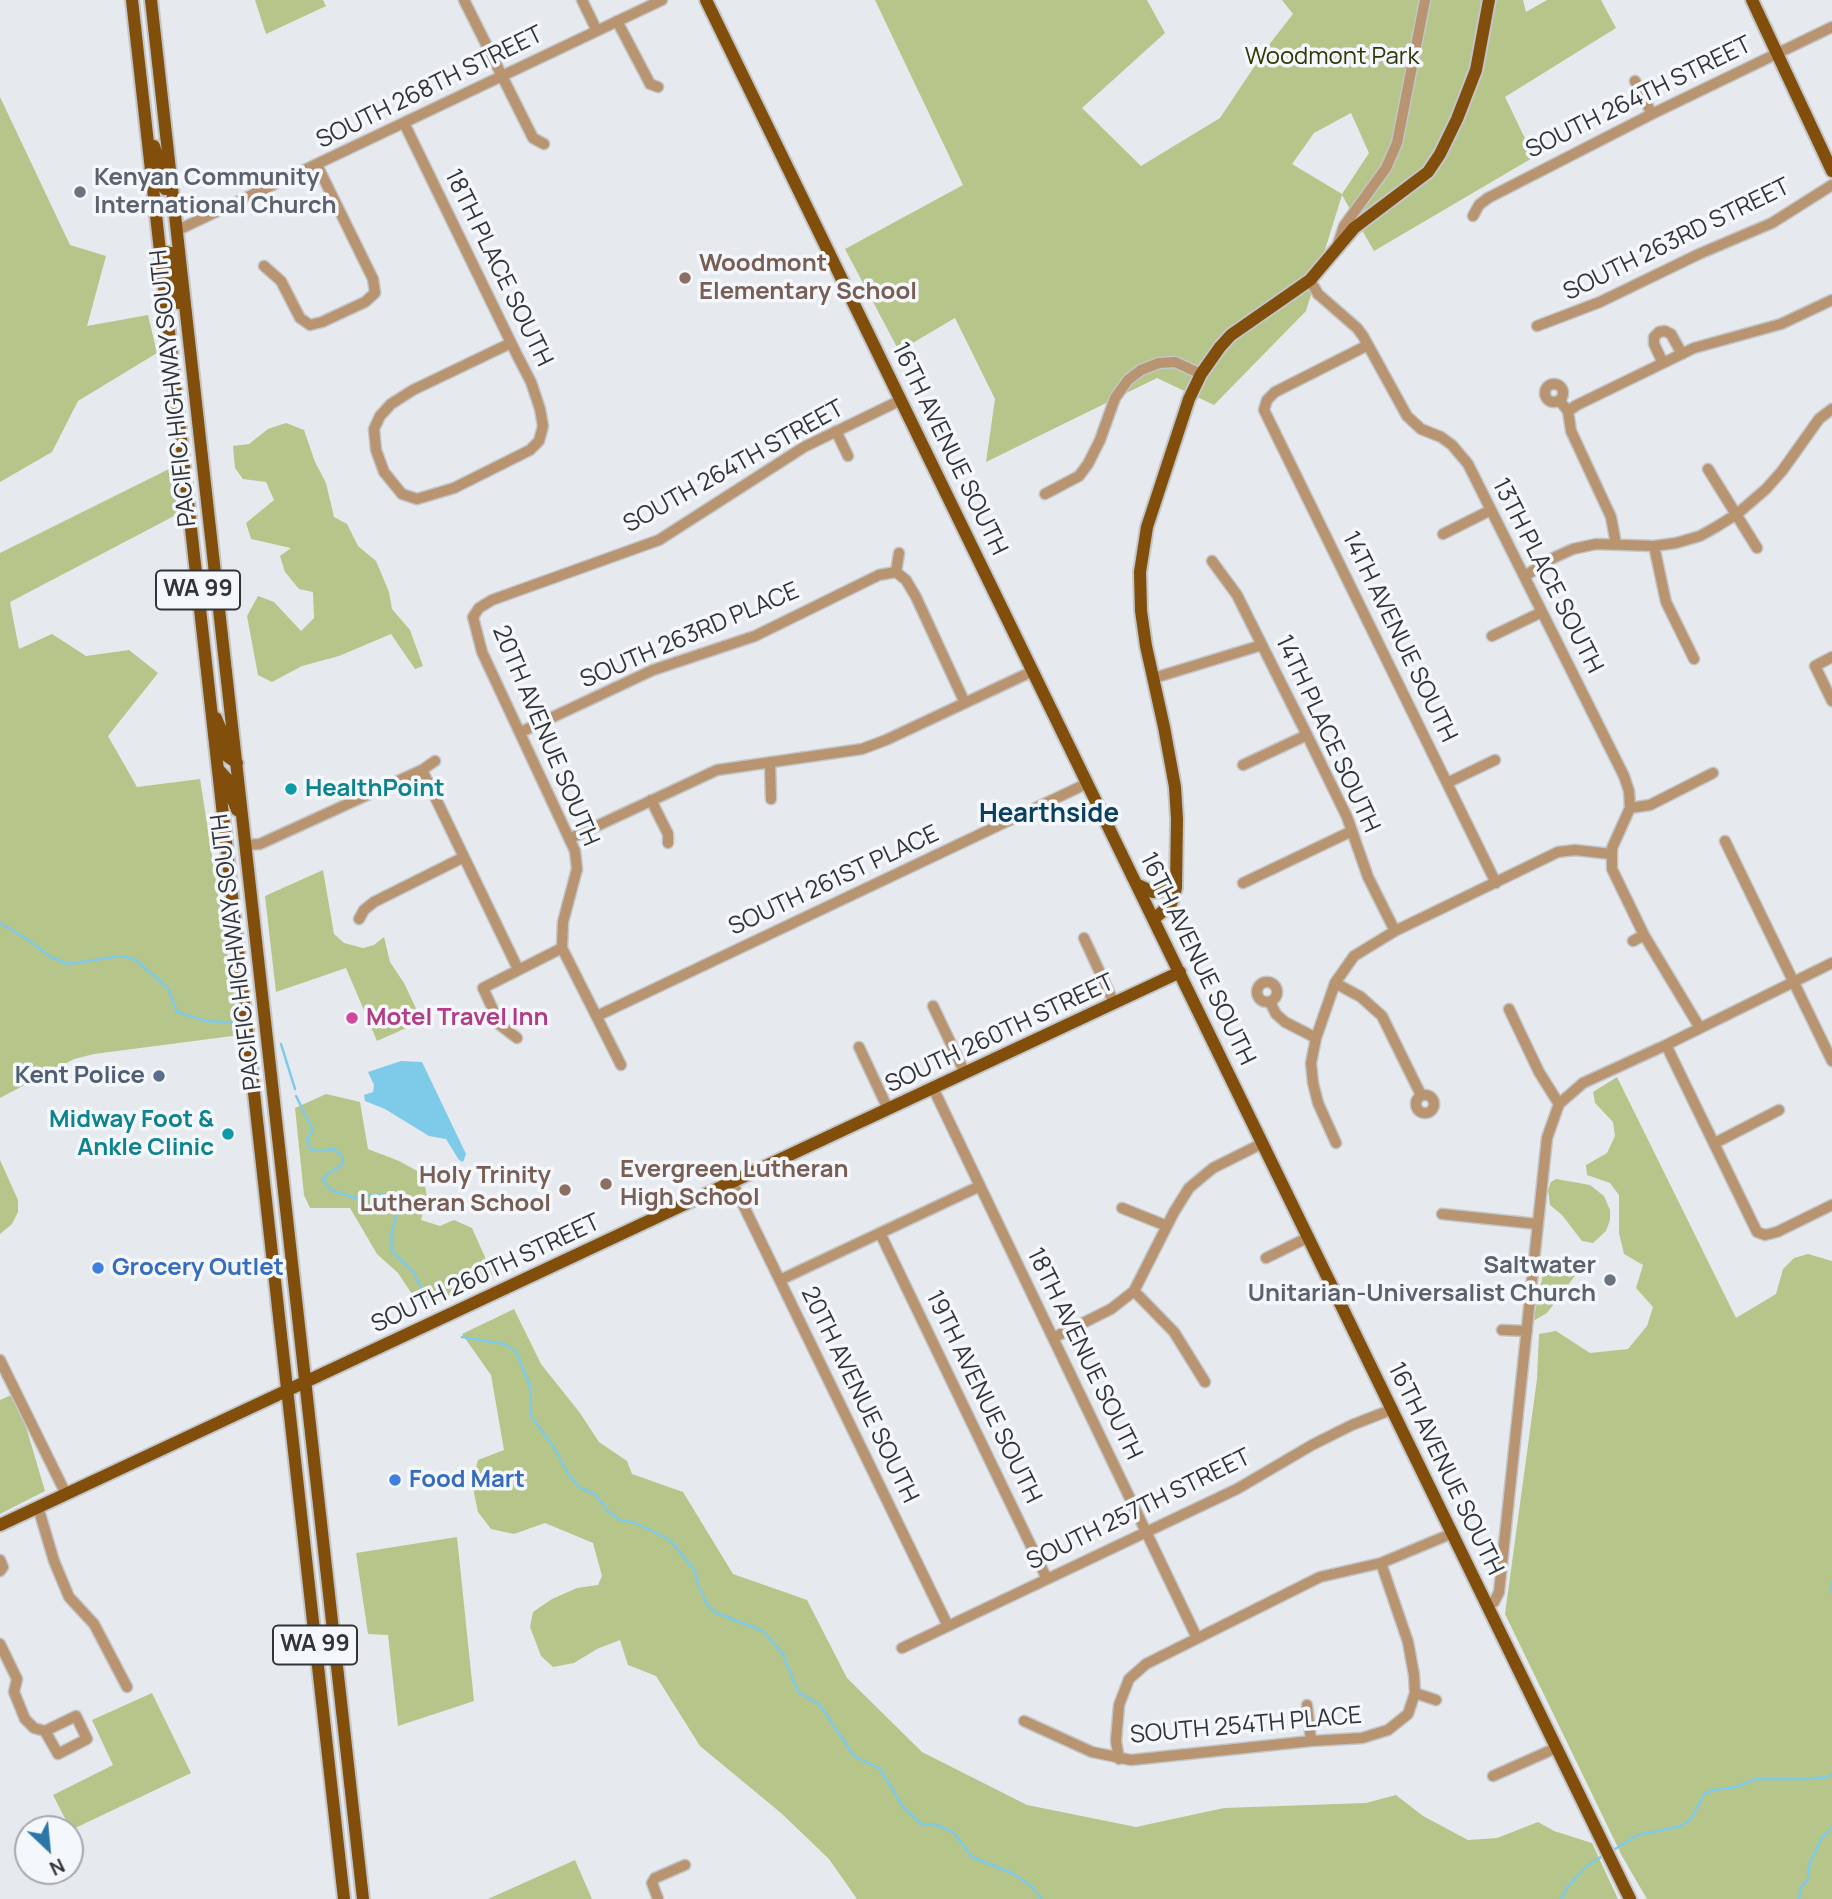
<!DOCTYPE html>
<html>
<head>
<meta charset="utf-8">
<style>
	body { margin:0 }
	#map { position:relative; width:1832px; height:1899px; overflow:hidden; background:#e6eaee; font-family:Manrope,sans-serif }
	canvas { display:block }
	.north { position:absolute; left:14px; top:1815px; width:70px; height:70px; box-sizing:border-box; background:#f4f7fb; border:2px solid #a7a9ac; border-radius:50%; rotate:154deg; font-size:19px; font-weight:700; line-height:28px; text-align:center; color:#333436 }
	.north::after { content:''; display:block; margin:auto; width:24px; height:32px; background:#2c76aa; clip-path:polygon(50% 0,100% 100%,50% 72%,0 100%) }
</style>
</head>
<body>
<div id="map">
<canvas width="1832" height="1899"></canvas>
<div class="north">N</div>
</div>
<script>
const context = document.querySelector('canvas').getContext('2d');
context.lineJoin = 'round';
function fillPath(path, color) { context.fillStyle = color; context.fill(path, 'evenodd'); }
const shape = rows => new Path2D(rows.map(r => 'M' + r).join(''));
function trace(path, color, width, dash) { context.strokeStyle = color; context.lineWidth = width; context.lineCap = dash ? 'butt' : 'round'; context.setLineDash(dash || []); context.stroke(path); }
function label(font, color, halo, rows, align = 'center') {
  context.font = font + ' Manrope,sans-serif'; context.lineWidth = 7; context.setLineDash([]); context.textBaseline = 'middle'; context.strokeStyle = halo; context.fillStyle = color; for (const [text, x, y, turn = 0] of rows) {
    context.save(); context.translate(x, y); context.rotate((+turn || 0) * Math.PI / 180); context.textAlign = isNaN(turn) ? turn : align; if (halo) context.strokeText(text, 0, 0); context.fillText(text, 0, 0); context.restore();
  }
}
const green = shape([
	[255,0,323,0,326,6,266,34],
	[875,0,1147,0,1165,33,1082,108,1141,166,1220,118,1268,46,1293,14,1282,0,1523,0,1526,12,1547,0,1601,0,1616,28,1505,97,1534,157,1374,251,1342,195,1306,311,1214,405,1157,378,986,462,995,399,955,318,899,351,845,249,963,185],
	[1351,113,1369,153,1342,194,1292,164,1314,133],
	[0,97,70,245,106,256,87,326,148,315,157,353,78,401,52,452,0,482],
	[286,423,304,430,315,462,326,483,334,517,347,524,358,546,376,561,389,592,392,609,410,630,423,666,415,669,391,634,339,656,302,666,272,682,258,675,247,616,258,596,274,602,301,631,314,618,313,592,299,589,285,572,280,556,291,548,251,539,246,523,274,500,266,482,243,479,235,468,233,446,249,444,268,429],
	[171,468,178,514,10,602,19,649,52,634,86,656,129,650,158,673,108,736,137,787,200,779,240,1035,94,1054,74,1059,0,1098,0,553],
	[323,870,334,934,344,943,363,948,374,945,384,937,390,962,404,983,422,1021,377,1041,346,968,276,992,265,896],
	[1617,1077,1736,1318,1776,1294,1783,1269,1794,1258,1808,1254,1832,1261,1832,1899,1647,1899,1622,1856,1505,1614,1537,1379,1539,1334,1556,1331,1590,1353,1628,1349,1647,1326,1653,1307,1636,1288,1643,1265,1624,1254,1619,1233,1619,1195,1610,1183,1587,1175,1586,1165,1607,1153,1615,1136,1613,1122,1595,1103,1593,1092],
	[326,1094,360,1102,368,1149,399,1161,423,1174,427,1197,421,1220,440,1226,454,1220,472,1228,493,1275,448,1296,423,1303,412,1294,398,1273,377,1254,350,1208,310,1208,304,1195,295,1108],
	[0,1160,18,1200,18,1212,12,1224,0,1234],
	[1556,1179,1590,1185,1604,1196,1610,1210,1610,1220,1606,1231,1593,1243,1582,1241,1562,1215,1550,1205,1548,1190,1551,1182],
	[1569,1255,1565,1264,1577,1273,1547,1313,1533,1321,1546,1260],
	[514,1309,541,1364,580,1413,599,1442,627,1461,632,1474,683,1492,733,1574,807,1600,847,1678,922,1752,1027,1805,1136,1827,1224,1808,1366,1803,1396,1795,1423,1816,1468,1840,1497,1838,1538,1822,1554,1831,1592,1843,1618,1899,857,1899,829,1859,781,1813,700,1746,656,1676,628,1665,620,1640,597,1649,574,1663,553,1667,541,1656,530,1627,533,1612,552,1599,577,1588,598,1585,602,1576,593,1543,545,1523,514,1534,491,1529,478,1512,472,1483,478,1460,504,1450,491,1375,462,1334],
	[16,1393,45,1491,0,1514,0,1400],
	[457,1537,474,1701,398,1726,388,1635,368,1634,356,1553],
	[152,1693,191,1773,71,1830,53,1795,113,1765,92,1720],
	[575,1860,592,1899,488,1899]
]);
const water = shape([
	[401,1061,422,1062,466,1154,463,1162,459,1160,446,1139,429,1136,385,1109,365,1101,364,1095,373,1092,374,1085,368,1072]
]);
const stream = shape([
	[0,923,30,941,49,956,68,964,121,956,136,960,168,988,177,1012,206,1021,236,1023],
	[281,1044,295,1089],
	[296,1096,313,1130,307,1139,310,1149,319,1151,334,1149,342,1156,343,1162,341,1166,327,1174,323,1180,331,1190,355,1198,383,1194,396,1198,399,1202,391,1237,392,1252,413,1271,425,1296,437,1303],
	[462,1337,504,1344,516,1351,530,1386,531,1416,555,1449,568,1474,580,1488,595,1494,608,1511,620,1520,636,1523,670,1540,695,1571,699,1588,708,1606,714,1612,763,1631,783,1654,798,1692,820,1705,854,1756,880,1769,903,1807,923,1825,934,1824,953,1832,972,1857,1012,1873,1030,1885,1042,1899],
	[1832,1581,1832,1592],
	[1610,1852,1638,1835,1681,1826,1691,1819,1704,1794,1713,1790,1736,1787,1756,1779,1805,1779,1827,1777,1832,1774],
	[1561,1899,1568,1886,1588,1865,1604,1855],
	[1799,1899,1801,1888,1808,1879,1810,1862,1822,1838,1832,1827]
]);
const minor = shape([
	[464,0,533,138,544,144],
	[582,0,597,31],
	[617,21,647,78,650,84,658,87],
	[1635,81,1652,114],
	[404,123,517,355,531,382,540,409,543,426,539,441,530,450,454,488,417,499,402,494,384,472,376,450,374,429,380,416,391,404,413,390,511,343],
	[1473,216,1479,205,1488,198,1652,114,1832,27],
	[178,230,662,0],
	[1338,244,1344,226,1386,168,1397,143,1425,0],
	[264,266,281,281,300,318,310,325,322,322,365,302,375,293,373,279,317,165],
	[1310,280,1318,294,1357,328,1363,336,1407,416,1421,429,1441,437,1452,445,1468,464,1624,776,1629,791,1630,808,1612,848,1612,869,1644,935,1700,1028],
	[1537,326,1600,302,1699,254,1772,223,1832,185],
	[1368,345,1275,392,1267,400,1264,410,1496,883],
	[1663,363,1654,344,1654,337,1659,332,1665,331,1671,334,1682,354],
	'1545 393a9 9 0 1 1 18 0a9 9 0 1 1-18 0Z',
	[1559,400,1568,411,1571,431,1611,517,1616,544],
	[1568,411,1577,405,1694,348,1781,324,1832,300],
	[836,431,848,456],
	[1708,469,1757,548],
	[1045,494,1079,476,1088,464,1100,440,1115,398,1128,380,1141,370,1159,363,1175,362,1201,374],
	[1443,534,1491,510],
	[1654,546,1666,602,1694,659],
	[1212,561,1237,595,1307,735,1347,817,1368,877,1395,931],
	[896,572,906,580,916,597,965,703],
	[896,572,899,553],
	[1525,576,1551,559,1573,549,1596,544,1654,546,1676,543,1700,536,1716,527,1737,514,1766,489,1782,471,1819,419,1832,409],
	[1492,636,1542,612],
	[1832,657,1815,666,1832,701],
	[1154,678,1262,645],
	[521,732,653,670,755,636,879,575,896,572],
	[770,762,771,799],
	[1243,765,1307,735],
	[422,770,518,969],
	[1447,783,1495,760],
	[651,800,668,834,668,843],
	[1630,808,1650,805,1713,773],
	[571,838,717,770,862,749,886,740,1033,671],
	[1725,841,1832,1061],
	[246,845,260,844,422,770,435,761],
	[1243,883,1352,831],
	[359,919,364,910,374,902,464,857],
	[1084,938,1114,1003],
	[1633,941,1644,935],
	'1257 992a10 10 0 1 1 20 0a10 10 0 1 1-20 0Z',
	[1335,983,1361,997,1382,1016,1421,1095],
	[1270,1002,1276,1014,1285,1022,1316,1038],
	[933,1006,965,1073],
	[1509,1009,1539,1072,1559,1104],
	[597,1016,1088,783],
	[517,1038,500,1025,483,988,562,948],
	[1666,1045,1757,1232,1765,1235,1777,1232,1832,1205],
	[859,1047,888,1109],
	[621,1065,562,948,563,922,577,869,575,851,482,652,473,617,479,608,492,600,659,540,804,447,901,400],
	[933,1088,1197,1638],
	'1416 1104a9 9 0 1 1 18 0a9 9 0 1 1-18 0Z',
	[1336,1143,1318,1103,1313,1083,1311,1063,1316,1038,1335,983,1354,956,1395,931,1558,852,1575,850,1611,854],
	[1715,1143,1779,1110],
	[732,1182,948,1626],
	[1122,1208,1167,1226],
	[1442,1214,1537,1224],
	[880,1233,1047,1579],
	[1266,1258,1309,1237],
	[780,1280,980,1186],
	[1134,1291,1174,1332,1205,1382],
	[1502,1330,1527,1331],
	[1053,1338,1111,1309,1134,1291,1174,1212,1189,1188,1213,1168,1263,1143],
	[0,1360,66,1494],
	[38,1507,54,1561,69,1597,94,1624,127,1687],
	[0,1560,3,1567,0,1571],
	[1486,1605,1494,1602,1499,1592,1547,1138,1559,1104,1583,1083,1666,1045,1832,963],
	[0,1644,17,1679,14,1692,25,1719,34,1728,45,1731,76,1716,87,1739,58,1754,45,1731],
	[902,1648,1237,1489,1312,1445,1352,1425,1393,1409],
	[1415,1693,1436,1700],
	[1307,1705,1311,1741],
	[1024,1721,1092,1752,1131,1760,1311,1741,1362,1738,1388,1730,1408,1714,1415,1693,1414,1675,1408,1642,1381,1563],
	[1119,1759,1116,1741,1119,1705,1129,1679,1146,1664,1320,1577,1381,1563,1453,1533],
	[1493,1776,1556,1748],
	[658,1899,652,1883,655,1878,685,1865]
]);
const major = shape([
	[132,0,344,1899],
	[151,0,363,1899],
	[706,0,1630,1899],
	[1752,0,1832,171],
	[154,146,163,174,165,189],
	[160,251,170,253,178,303],
	[216,718,224,737,227,756,237,763],
	[218,769,229,781,230,792,237,810],
	[1138,885,1153,892,1176,888],
	[1154,919,1171,904,1176,888,1177,819,1175,787,1164,727,1146,646,1141,611,1140,572,1147,527,1189,399,1201,374,1220,347,1231,335,1310,280,1354,228,1428,172,1440,154,1457,119,1476,70,1489,0],
	[0,1525,1180,972]
]);
const markers = [
	[80,192,7,"#6b7280"],
	[685,278,7,"#8d6e63"],
	[291,789,7,"#0f9aa8"],
	[352,1018,7,"#d1479c"],
	[159,1076,7,"#5c6f8a"],
	[228,1134,7,"#0f9aa8"],
	[606,1184,7,"#8d6e63"],
	[565,1190,7,"#8d6e63"],
	[98,1268,7,"#3f7fe0"],
	[1610,1280,7,"#6b7280"],
	[395,1480,7,"#3f7fe0"]
];
const shields = [
	[198,590,84],
	[315,1645,84]
];
const shieldNames = [
	["WA 99",198,590],
	["WA 99",315,1645]
];
const parkNames = [
	["Woodmont Park",1332,57]
];
const streetNames = [
	["SOUTH 268TH STREET",430,88,-26],
	["SOUTH 264TH STREET",1639,98,-26],
	["SOUTH 263RD STREET",1677,240,-26],
	["18TH PLACE SOUTH",498,268,64],
	["PACIFIC HIGHWAY SOUTH",174,388,-96],
	["16TH AVENUE SOUTH",949,449,64],
	["SOUTH 264TH STREET",734,467,-29],
	["13TH PLACE SOUTH",1547,576,63],
	["SOUTH 263RD PLACE",690,636,-23],
	["14TH AVENUE SOUTH",1399,637,64],
	["14TH PLACE SOUTH",1327,734,65],
	["20TH AVENUE SOUTH",545,736,67],
	["SOUTH 261ST PLACE",834,881,-25],
	["PACIFIC HIGHWAY SOUTH",237,952,-97],
	["16TH AVENUE SOUTH",1197,959,64],
	["SOUTH 260TH STREET",1000,1034,-25],
	["SOUTH 260TH STREET",486,1274,-25],
	["18TH AVENUE SOUTH",1084,1354,64],
	["20TH AVENUE SOUTH",859,1395,64],
	["19TH AVENUE SOUTH",983,1397,64],
	["16TH AVENUE SOUTH",1445,1469,64],
	["SOUTH 257TH STREET",1139,1510,-26],
	["SOUTH 254TH PLACE",1246,1726,-5]
];
const worshipNames = [
	["Kenyan Community",94,178],
	["International Church",94,206],
	["Saltwater",1596,1266,"right"],
	["Unitarian-Universalist Church",1596,1294,"right"]
];
const educationNames = [
	["Woodmont",699,264],
	["Elementary School",699,292],
	["Evergreen Lutheran",620,1170],
	["High School",620,1198],
	["Holy Trinity",551,1176,"right"],
	["Lutheran School",551,1204,"right"]
];
const cultureNames = [
	["HealthPoint",305,789],
	["Midway Foot &",214,1120,"right"],
	["Ankle Clinic",214,1148,"right"]
];
const hotelNames = [
	["Motel Travel Inn",366,1018]
];
const serviceNames = [
	["Kent Police",145,1076]
];
const shopNames = [
	["Grocery Outlet",112,1268],
	["Food Mart",409,1480]
];
const neighbourhoodNames = [
	["Hearthside",1049,815]
];
fillPath(green, '#b6c589');
fillPath(water, '#7ecae9');
trace(stream, '#7ecae9', 2.5);
trace(minor, '#c2c6c9', 13);
trace(major, '#c2c6c9', 16);
trace(minor, '#b89470', 10);
trace(major, '#814e0c', 12);
for (const [x, y, r, color] of markers) { const dot = new Path2D(); dot.arc(x, y, r, 0, 2 * Math.PI); context.fillStyle = color; context.fill(dot); trace(dot, '#f4f7fb', 2.5); }
for (const [x, y, w] of shields) { const box = new Path2D(); box.roundRect(x - w / 2, y - 19.5, w, 39, 5); context.fillStyle = '#f4f7fb'; context.fill(box); trace(box, '#333436', 2); }
label('bold 23px', '#333436', null, shieldNames);
label('24px', '#2f3806', '#f4f7fb', parkNames);
label('24px', '#333436', '#f4f7fb', streetNames);
label('bold 24px', '#5b616d', '#f4f7fb', worshipNames, 'left');
label('bold 24px', '#785e54', '#f4f7fb', educationNames, 'left');
label('bold 24px', '#0d838f', '#f4f7fb', cultureNames, 'left');
label('bold 24px', '#b23c85', '#f4f7fb', hotelNames, 'left');
label('bold 24px', '#4e5e75', '#f4f7fb', serviceNames, 'right');
label('bold 24px', '#366cbe', '#f4f7fb', shopNames, 'left');
label('bold 26px', '#094062', '#f4f7fb', neighbourhoodNames);
</script>
</body>
</html>
